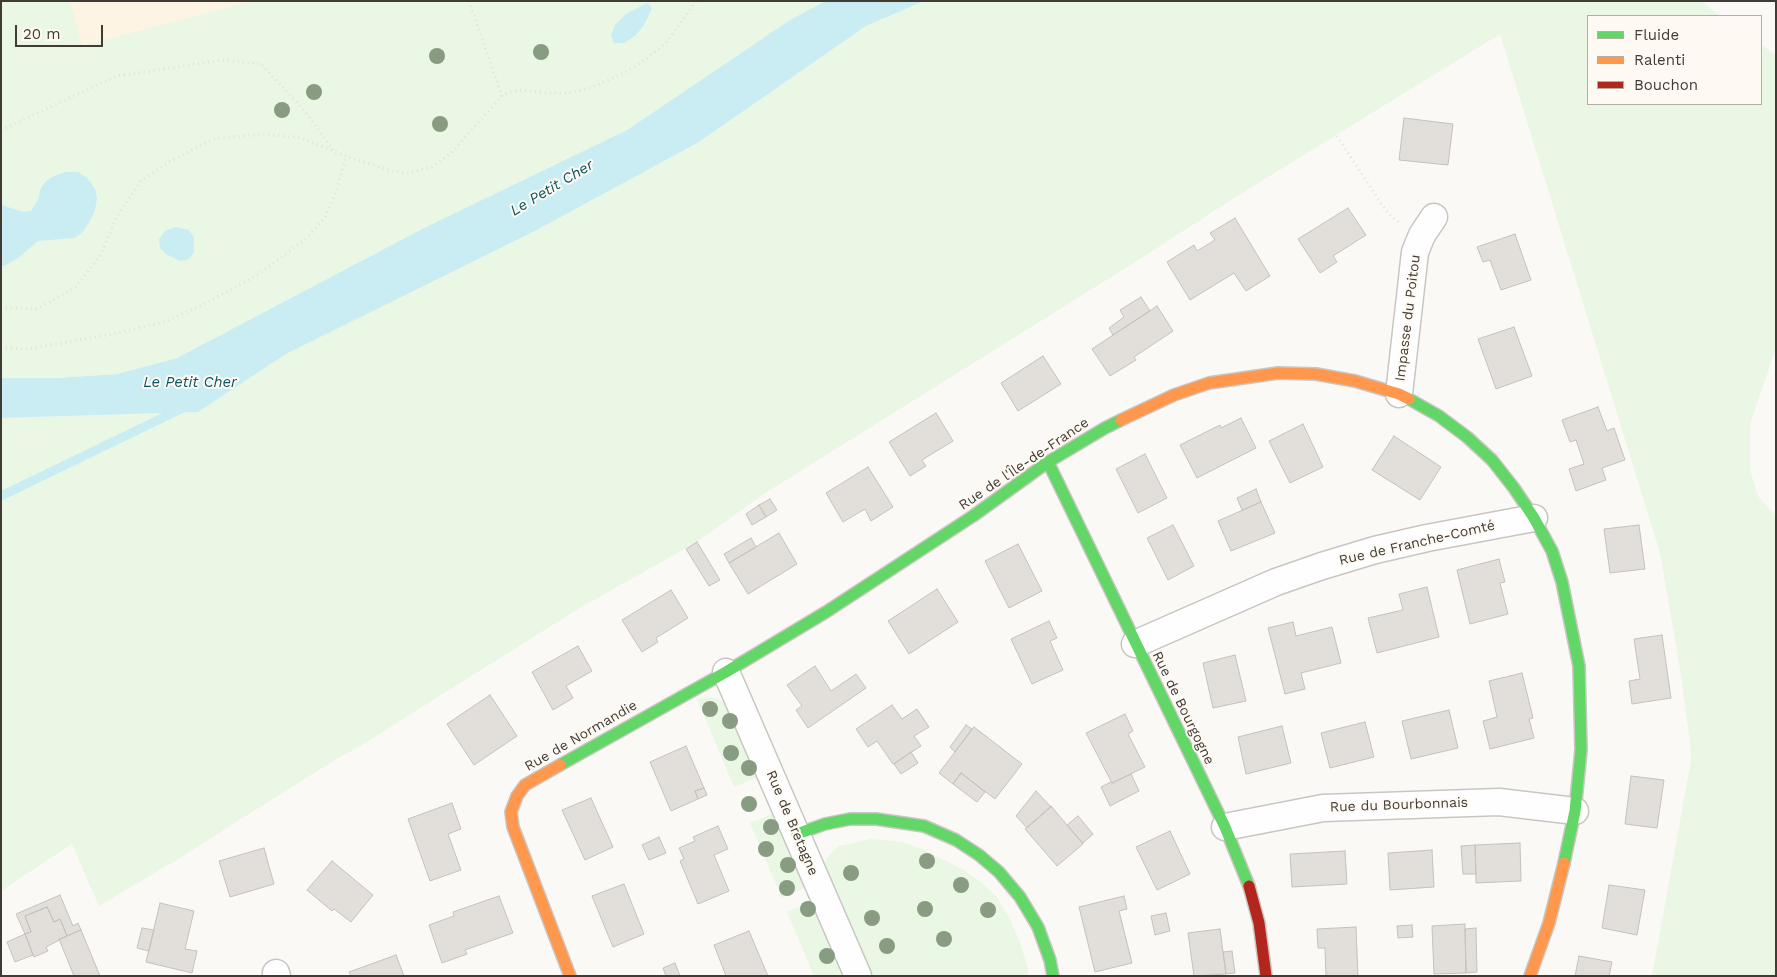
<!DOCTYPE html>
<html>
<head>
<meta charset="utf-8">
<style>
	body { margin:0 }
	#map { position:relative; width:1777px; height:977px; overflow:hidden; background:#fbf9f6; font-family:"Work Sans",sans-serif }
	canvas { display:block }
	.frame { position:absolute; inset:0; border:2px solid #403c35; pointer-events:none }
	.legend { position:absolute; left:1587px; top:15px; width:175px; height:90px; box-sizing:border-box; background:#fefaf3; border:1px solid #b2aea7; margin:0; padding:6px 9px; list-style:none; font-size:15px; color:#403c35 }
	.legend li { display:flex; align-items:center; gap:10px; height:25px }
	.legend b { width:25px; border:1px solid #b2aea7 }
	.scale { position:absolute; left:15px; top:25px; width:88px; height:22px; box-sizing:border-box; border:2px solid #403c35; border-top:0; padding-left:6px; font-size:15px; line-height:18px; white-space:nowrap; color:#403c35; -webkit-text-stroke:4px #fefaf3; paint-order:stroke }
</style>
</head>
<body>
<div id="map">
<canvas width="1777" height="977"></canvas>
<div class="frame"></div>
<ul class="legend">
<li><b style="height:6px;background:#63d668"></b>Fluide</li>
<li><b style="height:6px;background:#ff974d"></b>Ralenti</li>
<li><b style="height:6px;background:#b3261e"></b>Bouchon</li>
</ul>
<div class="scale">20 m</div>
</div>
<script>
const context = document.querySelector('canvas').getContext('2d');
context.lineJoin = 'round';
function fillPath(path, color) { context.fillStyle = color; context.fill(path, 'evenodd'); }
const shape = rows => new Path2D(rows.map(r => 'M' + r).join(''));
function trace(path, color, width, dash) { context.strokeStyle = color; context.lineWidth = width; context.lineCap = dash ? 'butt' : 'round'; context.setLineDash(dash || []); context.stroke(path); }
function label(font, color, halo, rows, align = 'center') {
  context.font = font + ' "Work Sans",sans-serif'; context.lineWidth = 4; context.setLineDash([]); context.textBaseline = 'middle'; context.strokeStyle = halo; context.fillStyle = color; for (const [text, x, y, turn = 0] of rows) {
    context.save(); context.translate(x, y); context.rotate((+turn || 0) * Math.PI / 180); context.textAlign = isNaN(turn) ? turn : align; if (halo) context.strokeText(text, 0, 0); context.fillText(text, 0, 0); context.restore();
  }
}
const built = shape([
	[1,1,252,1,82,47]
]);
const green = shape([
	[1,1,70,1,82,46,252,1,826,1,790,20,627,130,424,228,177,358,117,374,57,378,1,378],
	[924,1,1701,1,1720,16,1588,16,1588,104,1761,104,1761,45,1773,53,1776,56,1776,348,1750,424,1750,470,1758,496,1776,516,1776,976,1652,976,1691,760,1690,742,1681,675,1660,553,1500,34,1231,200,1137,261,765,493,697,542,578,609,357,748,333,761,178,859,99,906,72,844,1,891,1,418,198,412,286,354,537,230,699,142,866,26],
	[707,697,718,699,725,703,758,777,734,787,697,699],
	[774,813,805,888,782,898,750,823],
	[871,839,902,842,920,848,962,869,981,882,996,896,1009,917,1020,942,1028,969,1028,976,870,976,823,865,827,857,839,846],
	[811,902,842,976,814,976,787,912]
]);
const water = shape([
	[826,1,924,1,866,26,699,142,537,230,286,354,198,412,1,418,1,378,57,378,117,374,177,358,424,228,627,130,790,20],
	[647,3,652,8,644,25,636,35,624,43,614,43,611,35,615,25,626,14],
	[65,172,78,172,88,179,95,189,97,198,95,210,89,223,81,234,74,238,38,241,18,258,6,265,1,266,1,205,24,212,31,211,38,200,41,188,46,181,54,176],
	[176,227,189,230,194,238,194,252,189,259,180,261,166,254,160,248,159,239,165,231]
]);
const stream = shape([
	[1,496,183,408]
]);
const building = shape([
	[1404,118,1453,124,1448,165,1399,160,1404,118],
	[1348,208,1366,235,1333,256,1337,262,1320,273,1298,239,1348,208],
	[1235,218,1270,276,1246,291,1234,273,1190,300,1167,262,1194,245,1197,251,1215,240,1210,233,1235,218],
	[1515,234,1531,280,1501,290,1490,260,1483,262,1477,247,1515,234],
	[1141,297,1150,311,1113,335,1109,328,1124,317,1120,310,1141,297],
	[1157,306,1173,331,1134,357,1136,360,1110,376,1092,349,1157,306],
	[1514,327,1532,376,1496,389,1478,339,1514,327],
	[1043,356,1061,384,1018,411,1001,383,1043,356],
	[1598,407,1607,431,1614,428,1625,460,1602,468,1606,480,1576,491,1569,469,1584,464,1576,440,1570,442,1562,420,1598,407],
	[936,413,953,441,922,460,926,466,910,476,889,442,936,413],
	[1241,418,1256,448,1197,478,1180,445,1220,425,1221,428,1241,418],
	[1303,424,1323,467,1290,483,1269,441,1303,424],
	[1394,436,1441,467,1420,500,1372,470,1394,436],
	[1145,454,1167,498,1138,513,1116,469,1145,454],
	[868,467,893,507,871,521,865,509,843,522,826,493,868,467],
	[1256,489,1261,502,1242,510,1237,498,1256,489],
	[770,499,777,510,766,517,759,505,770,499],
	[1261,502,1275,533,1231,551,1218,521,1261,502],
	[759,505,766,517,752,525,746,514,759,505],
	[1173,525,1194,566,1168,580,1147,538,1173,525],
	[1639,525,1645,569,1610,573,1604,529,1639,525],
	[779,533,797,564,748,594,729,563,779,533],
	[751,538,756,547,729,563,724,554,751,538],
	[697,542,720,580,709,586,686,549,697,542],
	[1018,544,1042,591,1009,608,985,561,1018,544],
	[1499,559,1505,582,1500,583,1508,614,1470,624,1457,570,1499,559],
	[1427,587,1439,637,1377,653,1368,618,1403,610,1399,594,1427,587],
	[937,589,958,622,909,654,888,621,937,589],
	[671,590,688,618,656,638,658,642,642,652,622,620,671,590],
	[1049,621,1057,638,1050,641,1063,670,1032,684,1011,639,1049,621],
	[1293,622,1296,636,1332,627,1341,663,1301,673,1305,689,1285,694,1268,628,1293,622],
	[1662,635,1671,698,1632,704,1629,681,1640,679,1634,639,1662,635],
	[578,646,592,671,566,686,573,698,553,710,532,672,578,646],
	[1235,655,1246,701,1213,708,1203,663,1235,655],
	[815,666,831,691,856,674,866,688,808,728,796,710,802,706,787,685,815,666],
	[1522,673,1533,718,1529,719,1534,738,1490,749,1483,721,1497,717,1489,681,1522,673],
	[490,695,517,736,474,765,447,724,490,695],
	[892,705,902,719,917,709,929,727,914,736,921,746,893,764,877,741,868,747,856,729,892,705],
	[1449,710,1458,748,1411,759,1402,721,1449,710],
	[1125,714,1133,731,1128,734,1145,767,1112,783,1086,733,1125,714],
	[1365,722,1374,757,1330,768,1321,733,1365,722],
	[966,725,972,729,955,752,950,747,966,725],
	[1282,726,1291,763,1246,774,1238,737,1282,726],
	[974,727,1022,764,995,799,961,773,953,784,939,773,974,727],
	[686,746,704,788,695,791,698,799,671,811,650,762,686,746],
	[911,752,918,763,901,774,894,764,911,752],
	[961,773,985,792,977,802,953,784,961,773],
	[1131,774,1139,791,1110,806,1101,787,1111,782,1112,783,1131,774],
	[1631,776,1664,780,1657,828,1625,824,1631,776],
	[704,788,707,795,698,799,695,791,704,788],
	[1036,791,1051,807,1027,828,1016,816,1036,791],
	[591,798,613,847,585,860,562,810,591,798],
	[452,803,461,829,448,834,461,870,430,881,408,819,452,803],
	[1051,806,1083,844,1057,866,1025,829,1051,806],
	[1078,816,1093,834,1083,843,1067,825,1078,816],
	[718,826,728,849,714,855,729,891,698,904,680,861,684,859,679,848,695,841,693,837,718,826],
	[1170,831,1190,874,1157,890,1136,847,1170,831],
	[659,837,666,853,649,860,642,845,659,837],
	[1520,843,1521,881,1476,883,1475,845,1520,843],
	[1475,845,1476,874,1463,874,1461,846,1475,845],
	[264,848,274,884,230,897,219,861,264,848],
	[1432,850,1434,887,1390,890,1388,853,1432,850],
	[1345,851,1347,884,1292,887,1290,854,1345,851],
	[332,861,373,895,351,922,334,909,332,911,307,890,332,861],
	[624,884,644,934,613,947,592,896,624,884],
	[1609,885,1645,890,1637,935,1602,928,1609,885],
	[60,895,73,926,78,923,81,930,67,936,60,919,54,922,47,907,25,916,31,932,25,934,16,914,60,895],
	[499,896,513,933,465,950,467,954,442,963,429,925,454,916,453,912,499,896],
	[1124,896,1127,909,1119,911,1132,963,1095,972,1079,907,1124,896],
	[160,903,194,911,185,949,197,951,192,973,146,962,160,903],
	[47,907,54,922,60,919,67,936,46,947,48,951,34,957,25,934,31,932,25,916,47,907],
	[1166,913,1170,931,1155,935,1151,916,1166,913],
	[1465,924,1466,973,1434,974,1432,926,1465,924],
	[1412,925,1413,937,1398,938,1397,926,1412,925],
	[1356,927,1358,976,1326,976,1325,948,1318,948,1317,929,1356,927],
	[142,928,154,930,149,951,137,948,142,928],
	[1476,928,1477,972,1466,973,1465,929,1476,928],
	[1220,929,1226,974,1194,976,1188,933,1220,929],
	[81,930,100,976,74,976,59,939,81,930],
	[749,931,768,976,726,976,714,945,749,931],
	[25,934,33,955,15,962,7,942,25,934],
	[1232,951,1235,973,1226,974,1223,952,1232,951],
	[396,955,404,976,351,976,349,972,396,955],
	[1579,956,1612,962,1609,976,1575,976,1579,956],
	[675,963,680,976,666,976,663,968,675,963]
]);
const path = shape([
	[469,1,502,96],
	[1,130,117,76,222,60,261,64,304,110,334,151],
	[1337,136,1382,205,1390,215,1399,222],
	[1,307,37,309,76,287,100,256,116,218,141,181,171,161,213,139,262,134,301,138,346,156,391,171,408,173,432,167,451,153,502,96,509,92,523,90,545,93,568,93,588,89,624,73,642,62,666,43,696,1],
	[1,348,27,349,113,334,167,321,206,303,259,274,307,238,325,217,336,192,346,156]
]);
const street = shape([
	[1399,394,1415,252,1422,235,1434,217],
	[1135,644,1276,582,1322,566,1375,550,1427,538,1534,518],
	[726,672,858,976],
	[1225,827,1323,808,1499,802,1575,811],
	[276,973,277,976]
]);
const fast = shape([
	[1409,399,1439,416,1467,437,1492,460,1514,488,1534,518,1552,551,1562,582,1579,666,1581,750,1575,811,1564,863],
	[1048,462,1225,827,1249,886],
	[560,765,726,672,826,612,973,516,1048,462,1105,428,1121,420],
	[797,834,825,824,850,819,876,819,924,826,956,840,979,855,999,872,1020,897,1038,927,1050,960,1053,976]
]);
const slow = shape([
	[1121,420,1174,395,1209,383,1278,373,1316,374,1355,381,1399,394,1409,399],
	[560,765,525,785,517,796,511,812,513,827,570,976],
	[1530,976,1549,923,1564,863]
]);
const jam = shape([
	[1249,886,1259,923,1266,976]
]);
const trees = [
	[541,52],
	[437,56],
	[314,92],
	[282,110],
	[440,124],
	[710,709],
	[730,721],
	[731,753],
	[749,768],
	[749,804],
	[771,827],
	[766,849],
	[927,861],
	[788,865],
	[851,873],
	[961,885],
	[787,888],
	[808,909],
	[925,909],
	[988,910],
	[872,918],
	[944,939],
	[887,946],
	[827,956]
];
const streetNames = [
	["Impasse du Poitou",1408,318,-83],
	["Rue de l'Île-de-France",1024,464,-34],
	["Rue de Franche-Comté",1417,543,-13],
	["Rue de Bourgogne",1183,708,64],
	["Rue de Normandie",581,736,-30],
	["Rue du Bourbonnais",1399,805,-2],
	["Rue de Bretagne",792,823,67]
];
const waterNames = [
	["Le Petit Cher",552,188,-31],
	["Le Petit Cher",190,383]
];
fillPath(built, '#fdf4e4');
fillPath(green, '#e9f7e4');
fillPath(water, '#c9edf3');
trace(stream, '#c9edf3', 9);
fillPath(building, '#e2dfdb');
trace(building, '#c5c1bd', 1);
trace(street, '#c9c6c1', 29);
trace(fast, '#c9c6c1', 14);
trace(slow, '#c9c6c1', 14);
trace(jam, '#c9c6c1', 14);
trace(path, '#e2e1e0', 3, [1, 4]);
trace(street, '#fefefe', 26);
trace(fast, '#63d668', 11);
trace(slow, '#ff974d', 11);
trace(jam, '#b3261e', 11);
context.fillStyle = '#889c81';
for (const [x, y] of trees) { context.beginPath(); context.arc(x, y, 8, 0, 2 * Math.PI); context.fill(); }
label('14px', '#403c35', '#fefaf3', streetNames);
label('italic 15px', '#0b5661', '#fefaf3', waterNames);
</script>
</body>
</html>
